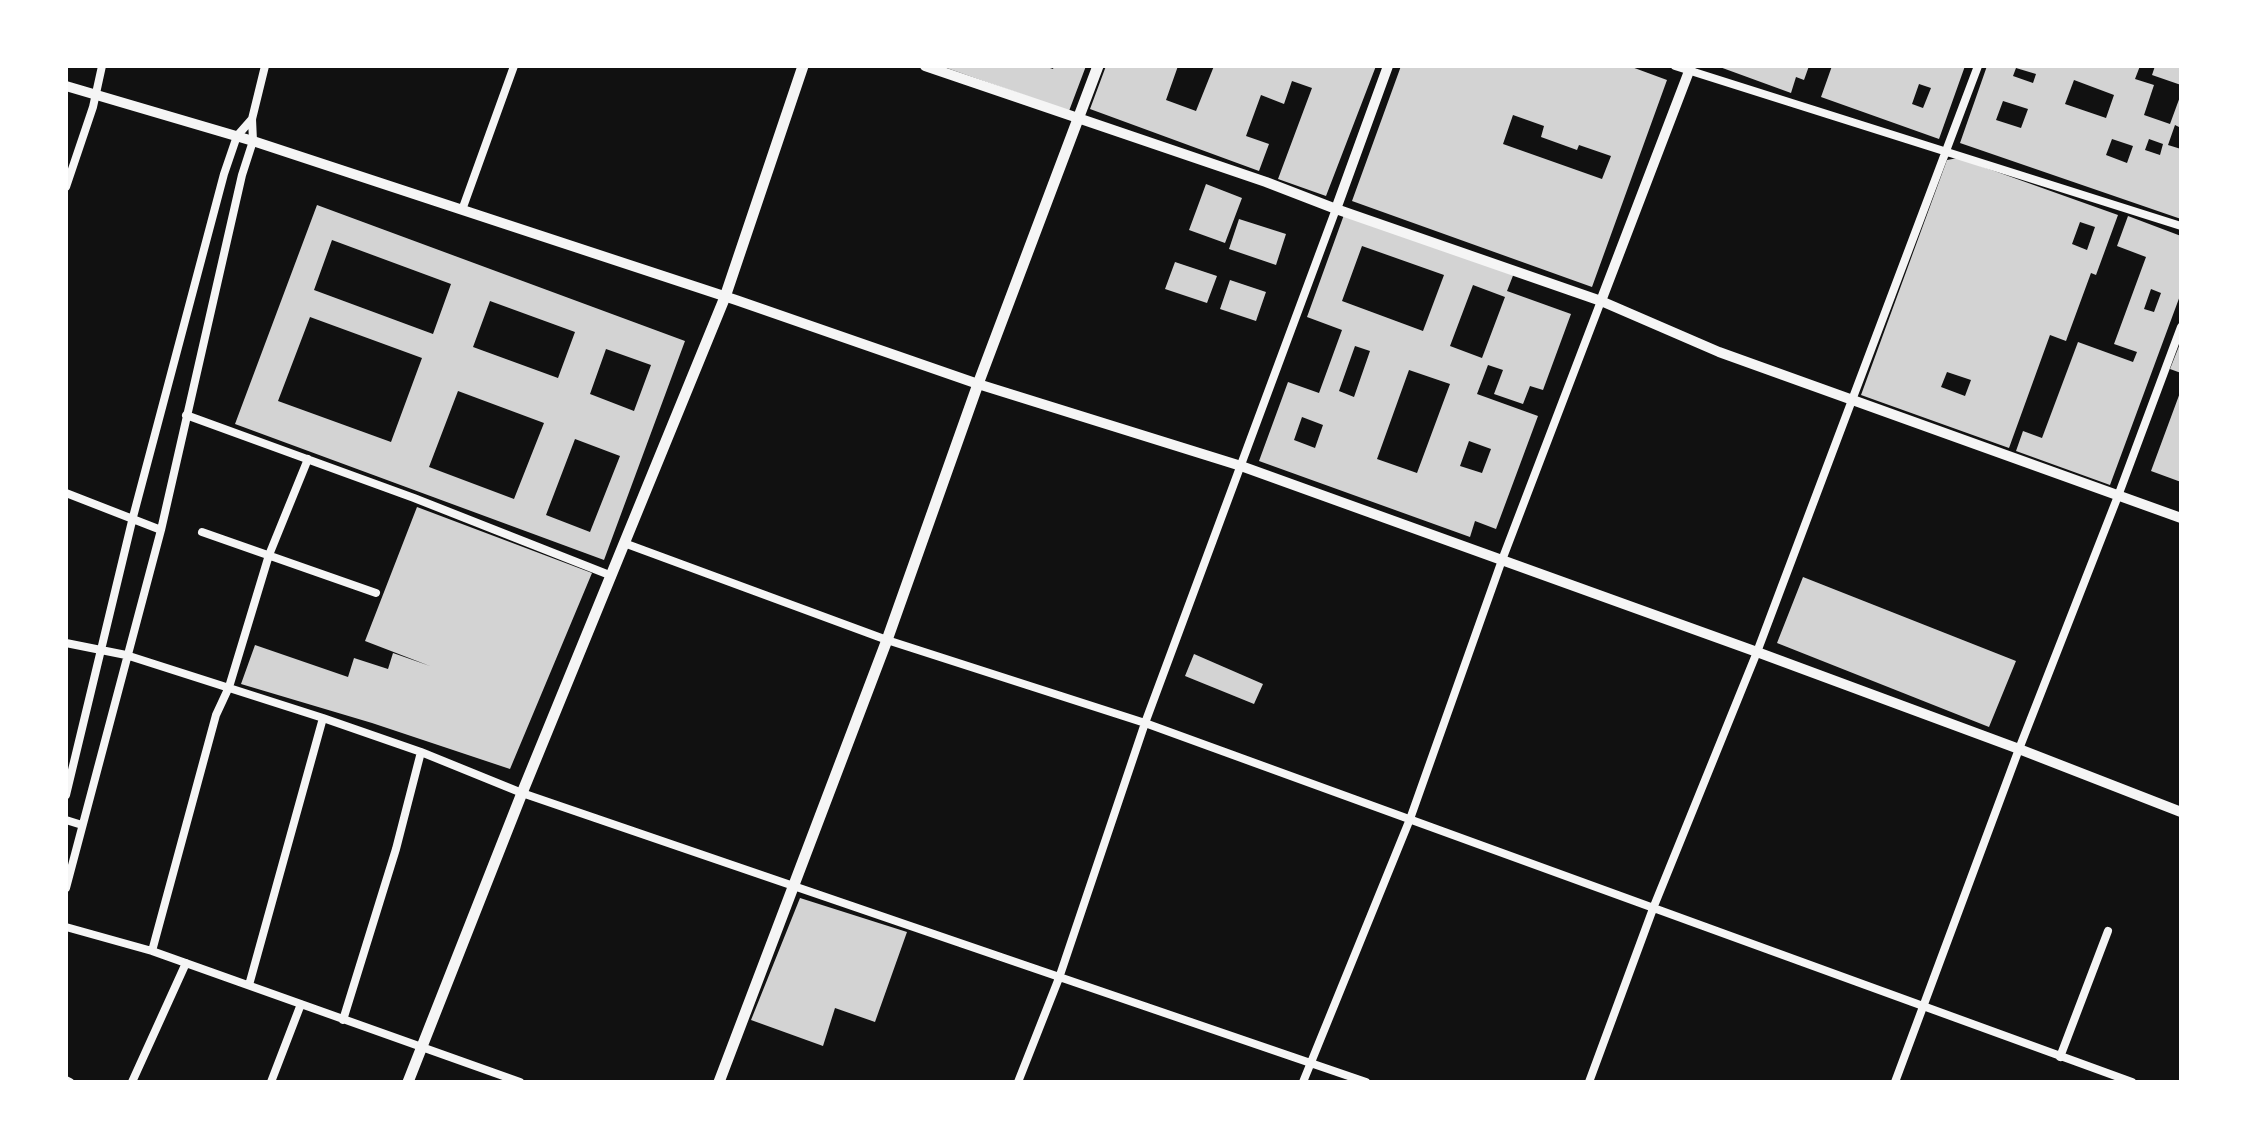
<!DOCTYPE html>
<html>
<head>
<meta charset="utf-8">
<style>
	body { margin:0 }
	#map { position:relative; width:2247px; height:1148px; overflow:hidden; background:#111; font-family:Rubik,sans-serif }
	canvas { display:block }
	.frame { position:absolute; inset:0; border:68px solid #fff; pointer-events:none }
</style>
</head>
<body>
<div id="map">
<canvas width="2247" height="1148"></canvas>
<div class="frame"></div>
</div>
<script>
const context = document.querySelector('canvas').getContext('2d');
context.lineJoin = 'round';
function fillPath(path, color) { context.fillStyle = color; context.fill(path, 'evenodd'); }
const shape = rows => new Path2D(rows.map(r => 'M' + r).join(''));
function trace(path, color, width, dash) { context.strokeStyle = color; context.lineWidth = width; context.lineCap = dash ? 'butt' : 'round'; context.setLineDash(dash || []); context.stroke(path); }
const building = shape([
	[941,66,1044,66,1053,69,1054,66,1086,66,1069,111],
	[1106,66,1178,66,1166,100,1196,111,1214,66,1376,66,1326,196,1278,179,1312,88,1292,81,1284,104,1261,95,1246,136,1269,144,1259,171,1090,109],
	[1401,66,1629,66,1667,80,1592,287,1352,201],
	[1513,115,1544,126,1541,137,1577,150,1579,145,1611,156,1602,179,1503,144],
	[1717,66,1809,66,1804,80,1796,77,1791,93],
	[1832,66,1965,66,1939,139,1821,97],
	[1919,84,1931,88,1923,108,1912,104],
	[1987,66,2140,66,2135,79,2154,85,2144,115,2170,124,2181,94,2181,128,2175,125,2168,145,2181,149,2181,219,1960,143],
	[2016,68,2036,74,2033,83,2013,76],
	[2074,80,2114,95,2106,118,2065,104],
	[2003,101,2028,109,2021,128,1996,120],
	[2112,139,2133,146,2127,163,2106,155],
	[2149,139,2163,144,2160,155,2145,150],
	[2155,66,2181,66,2181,85,2152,75],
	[1958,158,2118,215,2096,275,2091,273,2066,341,2050,335,2009,448,1861,395,1947,160],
	[2080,222,2095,227,2087,250,2072,244],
	[1947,372,1971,380,1965,396,1941,387],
	[1206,184,1242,198,1225,243,1189,230],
	[317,205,685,341,604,560,235,424],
	[332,240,451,284,433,334,314,290],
	[490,301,575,332,558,378,473,347],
	[310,317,422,358,391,442,278,401],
	[606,349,651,365,634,411,590,394],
	[458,391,544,423,514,499,429,467],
	[575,439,620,456,590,532,546,515],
	[1345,212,1514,273,1507,291,1571,314,1543,390,1530,386,1523,404,1494,394,1503,370,1488,365,1477,394,1538,416,1496,529,1475,521,1470,537,1259,461,1288,382,1319,393,1342,330,1307,317],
	[1362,246,1444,275,1423,331,1342,301],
	[1473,285,1505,297,1482,358,1450,346],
	[1355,346,1370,351,1354,397,1339,391],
	[1409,370,1450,384,1417,473,1377,459],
	[1302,417,1323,425,1315,448,1294,440],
	[1469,441,1491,449,1482,473,1460,466],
	[2128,216,2181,236,2181,293,2110,485,2016,451,2023,431,2042,438,2078,342,2133,362,2137,352,2114,344,2146,257,2117,246],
	[2151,289,2161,293,2154,312,2144,309],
	[1239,219,1286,234,1276,265,1229,249],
	[1175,262,1217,276,1207,303,1165,289],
	[1230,280,1266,292,1256,321,1220,309],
	[2181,341,2181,373,2170,369],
	[2181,390,2181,482,2151,471],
	[417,507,592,573,510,769,372,723,241,684,255,645,348,677,354,658,388,669,393,653,430,666,365,641],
	[1803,577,2016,661,1989,727,1777,643],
	[1194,654,1263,684,1254,704,1185,676],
	[800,898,907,932,875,1022,835,1008,823,1046,751,1020]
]);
const minor = shape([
	[1675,66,2181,226],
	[66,187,93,107,102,66],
	[462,210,514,66],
	[186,415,414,498,612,576],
	[66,493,161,530],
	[202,532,376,593],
	[624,543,887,640,1145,723,2132,1082],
	[66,643,126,655,323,718,421,752,522,793,1366,1082],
	[66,795,133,517,224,174,237,136,252,119],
	[66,820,82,825],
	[66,888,161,530,242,175,253,141,252,119,265,66],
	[66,927,152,951,520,1082],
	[152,951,216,715,229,687,269,555,308,459],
	[249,985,323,718],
	[343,1020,396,849,421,752],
	[2060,1057,2108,931],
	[66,1080,70,1082],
	[132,1082,186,963],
	[271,1082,301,1004],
	[1018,1082,1059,978,1145,723,1336,209],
	[1303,1082,1410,819,1502,560,1601,301],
	[1589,1082,1654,906,1757,652,1978,66],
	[1895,1082,2019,749,2118,496,2181,327]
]);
const tertiary = shape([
	[925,66,1266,182,1336,209,1601,301,1719,352,2181,518],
	[66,86,253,141,736,300,978,384,1241,466,1757,652,2019,749,2181,812],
	[1336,209,1388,66],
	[1601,301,1691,66]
]);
const secondary = shape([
	[408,1082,522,793,725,297,803,66],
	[719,1082,887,640,978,384,1098,66]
]);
fillPath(building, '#d3d3d3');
trace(minor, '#f5f5f5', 8);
trace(tertiary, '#f5f5f5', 10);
trace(secondary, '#f5f5f5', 11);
</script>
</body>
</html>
